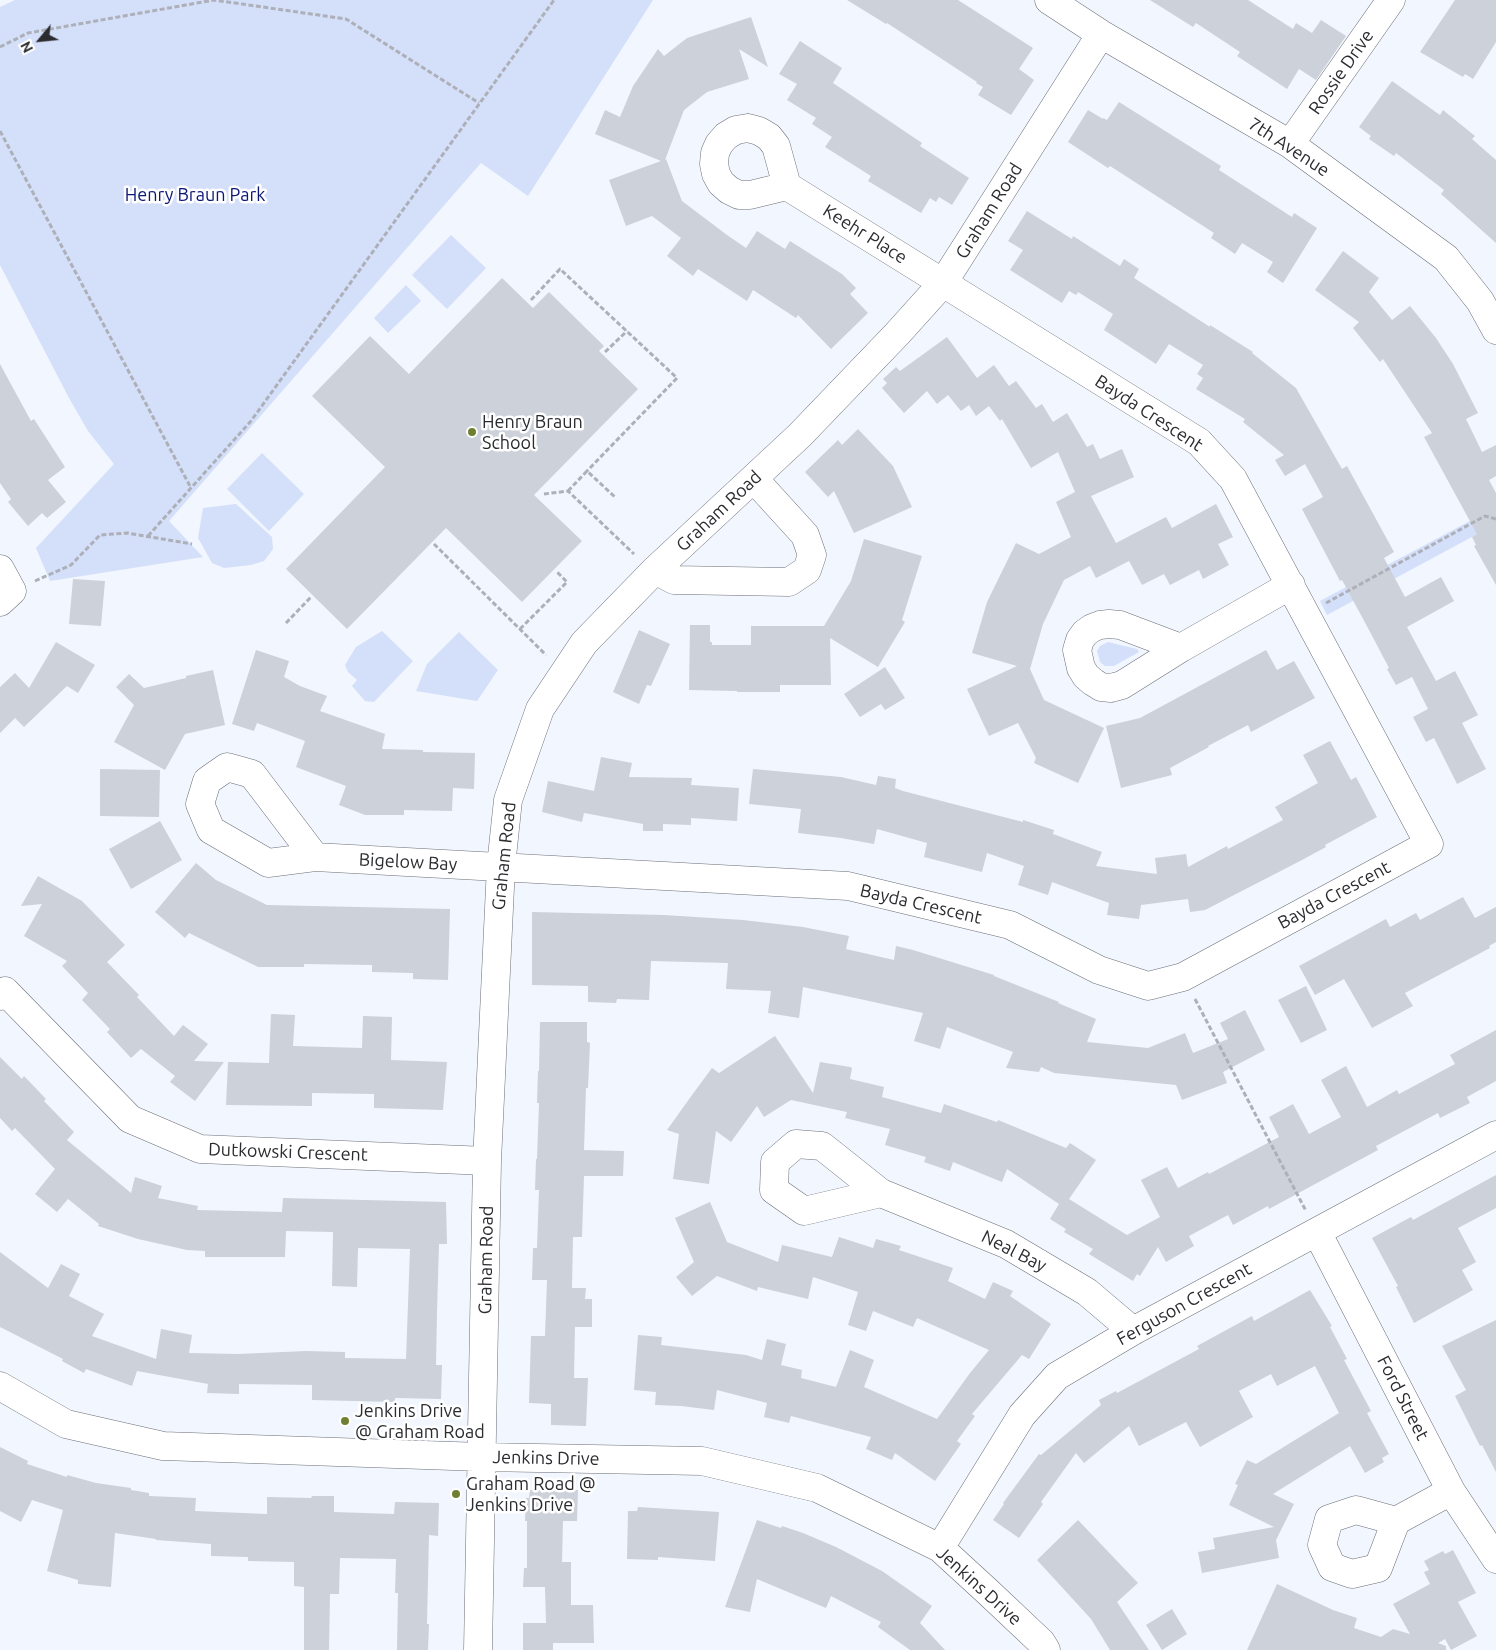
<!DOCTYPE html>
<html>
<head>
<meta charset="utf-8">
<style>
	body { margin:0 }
	#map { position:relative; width:1496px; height:1650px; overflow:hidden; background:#f1f6ff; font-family:Ubuntu,sans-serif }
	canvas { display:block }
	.north { position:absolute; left:15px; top:15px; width:50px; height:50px; -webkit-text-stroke:4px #fff; paint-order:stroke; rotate:242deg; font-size:14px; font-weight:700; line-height:20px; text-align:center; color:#2b2c30 }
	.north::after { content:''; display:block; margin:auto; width:18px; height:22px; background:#2b2c30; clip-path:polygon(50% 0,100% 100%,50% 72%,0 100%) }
</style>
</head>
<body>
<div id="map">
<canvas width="1496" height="1650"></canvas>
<div class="north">N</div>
</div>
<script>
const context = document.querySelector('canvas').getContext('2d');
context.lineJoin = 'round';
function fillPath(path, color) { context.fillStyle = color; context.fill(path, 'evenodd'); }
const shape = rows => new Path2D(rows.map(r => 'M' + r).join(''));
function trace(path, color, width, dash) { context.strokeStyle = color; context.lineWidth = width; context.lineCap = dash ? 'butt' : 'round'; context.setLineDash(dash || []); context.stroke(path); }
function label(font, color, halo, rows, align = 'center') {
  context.font = font + ' Ubuntu,sans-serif'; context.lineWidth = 5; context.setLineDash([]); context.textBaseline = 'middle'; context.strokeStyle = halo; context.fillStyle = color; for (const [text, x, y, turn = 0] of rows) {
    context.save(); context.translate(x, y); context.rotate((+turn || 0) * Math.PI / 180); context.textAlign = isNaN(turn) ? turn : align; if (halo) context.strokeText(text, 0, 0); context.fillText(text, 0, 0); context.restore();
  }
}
const green = shape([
	[15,0,653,0,528,196,481,163,169,521,203,557,50,581,36,548,114,464,88,431,69,398,0,265,0,7],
	[451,235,486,268,447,309,412,275],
	[406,285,421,301,388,333,374,318],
	[262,453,304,494,269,531,227,489],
	[236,504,272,537,273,549,264,561,251,565,224,568,212,563,198,538,203,508],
	[1496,507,1496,524,1327,615,1320,601],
	[382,631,413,661,374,702,365,701,352,686,357,680,348,672,345,665,356,647],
	[459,632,498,670,477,701,416,691,427,664],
	[1108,642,1137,649,1139,652,1114,666,1105,666,1100,662,1097,651,1100,646]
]);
const building = shape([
	[847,0,958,0,1033,48,1019,69,1034,80,1011,115,978,95,983,87,976,83,977,82,887,23,886,24],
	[1150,0,1248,0,1293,29,1296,23,1312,33,1321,20,1346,36,1316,80,1299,69,1287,89,1237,56,1240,52,1196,23,1193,27],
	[1455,0,1496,0,1496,42,1473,79,1465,74,1463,77,1420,52],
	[751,17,768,67,739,49,749,79,707,92,684,110,665,160,666,159,682,201,727,235,746,248,757,231,785,249,790,241,842,274,856,288,850,294,868,313,831,349,798,315,796,318,753,290,747,301,698,269,693,276,667,256,681,238,652,216,626,226,609,180,661,161,595,134,605,110,620,117,633,86,658,49,664,56,687,38],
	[800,41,842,68,833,83,922,143,920,146,969,178,952,205,939,197,936,202,930,198,921,213,868,181,871,176,825,147,832,137,812,124,816,118,787,100,797,84,779,74],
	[1392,81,1440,115,1443,110,1475,136,1472,139,1496,160,1496,243,1441,194,1444,190,1396,153,1394,156,1369,139,1371,136,1359,127],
	[1119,102,1221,166,1219,170,1292,217,1294,213,1317,228,1283,283,1267,272,1273,262,1242,243,1235,254,1211,238,1214,233,1110,166,1108,168,1068,142,1088,110,1103,119,1103,118,1107,120],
	[1027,211,1072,239,1073,236,1120,266,1124,259,1139,269,1134,278,1193,316,1210,327,1210,325,1253,352,1252,353,1296,388,1342,469,1347,466,1394,552,1384,558,1405,597,1441,577,1454,601,1407,627,1436,681,1455,671,1478,715,1462,723,1486,769,1457,784,1434,738,1426,742,1413,717,1428,709,1412,677,1396,685,1387,669,1389,668,1369,630,1342,580,1340,581,1302,509,1323,497,1305,464,1285,476,1275,460,1284,455,1243,422,1245,419,1196,389,1203,378,1197,374,1203,365,1169,344,1156,364,1104,330,1113,314,1078,292,1076,295,1069,291,1062,303,1010,270,1023,250,1008,241],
	[1343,251,1379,278,1369,292,1392,320,1410,306,1436,338,1453,364,1478,413,1466,419,1482,452,1496,445,1496,476,1489,480,1496,493,1496,585,1474,546,1476,545,1472,537,1477,534,1424,437,1432,433,1383,359,1380,362,1353,328,1359,322,1315,290],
	[502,278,533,308,549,292,604,346,599,351,638,389,534,495,582,541,522,602,446,528,347,629,286,569,385,467,312,396,370,336,409,374],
	[947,337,977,378,994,365,1009,386,1016,381,1036,408,1042,404,1053,422,1067,413,1087,447,1093,444,1100,459,1122,449,1134,477,1091,496,1116,543,1166,517,1172,528,1216,504,1233,537,1218,544,1229,565,1203,579,1199,570,1170,585,1164,574,1142,585,1129,561,1096,578,1090,566,1064,580,1043,624,1030,669,1044,700,1104,728,1078,783,1034,763,1036,758,1018,723,989,736,967,689,1017,666,972,653,987,602,1016,543,1039,554,1071,537,1056,502,1075,492,1058,452,1031,468,1002,419,1000,421,989,406,976,416,969,405,961,411,948,395,937,404,927,391,904,413,882,388,887,383,883,379,896,367,900,371],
	[0,364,31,421,34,419,65,467,48,480,66,502,47,518,42,513,28,526,8,502,11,499,0,483],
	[858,429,893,466,912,507,854,533,834,491,828,497,805,472,838,440,842,445],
	[864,539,922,556,902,620,905,622,878,667,830,638,831,685,780,685,780,692,737,692,737,691,689,690,690,625,710,625,710,642,712,642,712,645,751,645,751,626,824,626,851,581],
	[73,579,105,581,101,626,69,624],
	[639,630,670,644,651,686,647,685,639,704,613,692],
	[56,642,95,665,78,693,67,686,24,727,15,718,0,733,0,687,15,673,29,688],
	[256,650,289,661,284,677,300,686,327,696,320,711,385,734,382,749,423,750,423,752,475,753,474,789,453,788,452,811,404,810,404,815,365,815,339,805,346,786,296,767,305,741,257,723,254,731,232,724],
	[1266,650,1277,670,1294,661,1315,698,1251,732,1248,725,1208,746,1209,747,1170,768,1172,775,1121,788,1106,726,1140,718],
	[885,667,905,698,885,710,881,704,860,717,844,694],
	[213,670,225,725,185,734,165,770,114,742,134,705,116,687,129,674,144,688,186,678,186,676],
	[1330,741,1351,780,1356,777,1377,817,1325,845,1326,847,1302,860,1205,910,1190,912,1188,899,1141,905,1139,919,1107,915,1109,903,1052,882,1048,895,1018,885,1024,866,987,853,982,872,924,857,927,843,877,829,874,844,841,838,798,833,801,809,749,804,753,769,841,777,876,785,878,776,896,779,895,788,903,791,1023,822,1023,820,1054,830,1053,834,1102,852,1096,866,1157,874,1155,858,1186,854,1188,867,1227,846,1228,849,1283,820,1275,807,1318,783,1303,755],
	[601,757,632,763,629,777,692,778,691,785,739,788,737,821,691,818,691,825,663,824,663,831,643,831,643,824,584,813,582,822,542,812,548,781,594,791],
	[100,769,160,770,159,817,100,816],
	[160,821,182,860,131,889,109,849],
	[196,863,216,880,267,905,450,909,448,980,413,979,413,973,372,972,372,965,304,964,304,967,258,967,189,933,185,938,155,912],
	[38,876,82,901,125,945,107,962,139,995,137,997,174,1036,183,1025,208,1044,194,1061,224,1062,195,1101,170,1082,175,1076,141,1049,131,1058,107,1032,110,1029,82,1000,88,993,62,966,67,961,24,936,42,904,21,906],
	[1463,897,1475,918,1496,907,1496,942,1489,946,1490,948,1405,993,1413,1006,1372,1028,1344,979,1315,995,1299,966,1386,919,1390,927,1416,913,1420,920],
	[532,912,664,915,743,920,803,927,849,936,846,949,894,960,896,946,913,950,994,975,994,976,1059,1002,1058,1003,1096,1019,1087,1042,1148,1048,1185,1033,1193,1053,1228,1039,1220,1023,1245,1010,1265,1050,1223,1072,1227,1083,1182,1100,1176,1085,1054,1073,1041,1067,1039,1072,1006,1068,1013,1052,947,1027,940,1049,914,1041,923,1013,860,999,803,987,799,1018,768,1013,771,991,726,989,728,963,651,961,649,1000,617,999,616,1003,588,1002,588,986,532,985],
	[1306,986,1327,1030,1301,1043,1278,1000],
	[271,1014,295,1015,293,1046,362,1048,363,1016,392,1017,391,1060,447,1062,443,1110,374,1108,374,1094,312,1093,312,1106,226,1105,228,1062,269,1063],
	[540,1022,587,1022,587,1042,590,1043,588,1088,586,1088,584,1150,624,1151,623,1176,584,1176,582,1237,573,1237,572,1288,586,1288,585,1299,592,1299,592,1327,575,1327,574,1378,588,1378,586,1426,551,1425,551,1404,529,1403,531,1336,545,1336,547,1280,532,1280,533,1248,537,1248,539,1190,535,1190,536,1159,537,1159,539,1103,537,1103,538,1071,539,1071],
	[1496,1030,1496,1081,1467,1097,1470,1103,1440,1118,1438,1113,1376,1146,1378,1150,1269,1209,1268,1206,1233,1225,1228,1215,1189,1236,1194,1246,1166,1262,1158,1247,1140,1276,1137,1274,1133,1281,1089,1254,1093,1249,1064,1232,1066,1229,1050,1219,1059,1204,1007,1169,1002,1182,953,1162,950,1171,924,1162,926,1157,885,1145,890,1129,845,1118,847,1112,791,1100,764,1117,757,1106,731,1142,716,1131,709,1184,673,1179,679,1134,667,1130,692,1095,712,1068,719,1073,775,1036,813,1093,820,1062,850,1067,852,1068,850,1079,884,1087,882,1097,941,1113,944,1104,997,1122,998,1120,1066,1148,1070,1143,1096,1160,1069,1199,1127,1235,1160,1217,1141,1180,1167,1167,1178,1188,1208,1172,1209,1174,1279,1137,1269,1117,1293,1104,1309,1134,1341,1117,1321,1080,1346,1066,1367,1107,1397,1090,1399,1094,1455,1064,1450,1055],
	[0,1057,22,1079,24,1076,46,1099,44,1101,74,1132,67,1140,131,1193,135,1177,162,1186,158,1198,198,1206,197,1210,282,1212,283,1198,446,1202,447,1244,439,1244,437,1312,436,1365,442,1365,441,1399,395,1398,395,1402,312,1400,312,1385,239,1384,239,1394,207,1393,208,1384,137,1371,132,1386,86,1369,84,1373,62,1361,63,1359,0,1327,0,1252,48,1288,61,1264,80,1274,69,1296,104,1314,92,1336,156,1359,161,1329,192,1335,189,1353,238,1354,306,1351,345,1352,345,1358,406,1359,410,1249,358,1248,357,1287,332,1286,333,1232,286,1231,285,1257,205,1257,205,1251,187,1250,138,1239,98,1226,99,1224,68,1199,57,1212,35,1194,55,1169,15,1128,12,1131,0,1118],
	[1496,1175,1496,1208,1458,1228,1476,1262,1462,1270,1473,1290,1414,1323,1396,1287,1398,1286,1372,1238,1411,1217,1413,1220],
	[710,1202,727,1242,778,1262,782,1245,832,1257,839,1237,873,1248,876,1239,901,1246,899,1250,953,1268,948,1281,985,1299,993,1282,1013,1291,1010,1296,1051,1324,1029,1359,1022,1355,972,1414,975,1416,957,1441,961,1444,935,1481,895,1453,892,1460,866,1449,871,1437,791,1416,789,1423,764,1417,767,1403,717,1390,714,1410,681,1406,655,1405,656,1392,634,1390,638,1335,662,1337,661,1345,746,1355,762,1360,767,1339,786,1344,781,1365,802,1370,801,1378,836,1387,850,1350,874,1360,864,1387,937,1419,970,1373,989,1350,917,1318,913,1327,873,1311,866,1331,848,1325,858,1292,813,1277,808,1299,758,1287,757,1291,717,1276,692,1296,676,1277,694,1262,675,1218],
	[1310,1290,1332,1326,1330,1327,1347,1359,1344,1360,1371,1411,1367,1413,1389,1454,1382,1458,1384,1462,1365,1473,1350,1446,1273,1494,1294,1504,1276,1540,1279,1558,1202,1573,1198,1552,1215,1549,1213,1538,1274,1527,1229,1505,1238,1485,1235,1484,1247,1460,1256,1464,1339,1413,1315,1366,1277,1386,1271,1374,1239,1391,1253,1417,1200,1447,1186,1422,1139,1446,1129,1426,1084,1463,1076,1453,1041,1502,1043,1504,1019,1538,993,1520,1004,1504,1003,1503,1039,1454,1041,1455,1101,1405,1099,1400,1116,1391,1117,1393,1199,1349,1197,1346,1252,1316,1254,1321],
	[1496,1320,1496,1472,1482,1445,1480,1446,1455,1396,1466,1390,1442,1346],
	[0,1447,28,1461,27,1464,67,1477,67,1475,96,1483,131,1488,131,1490,149,1493,149,1496,196,1498,195,1511,267,1514,267,1497,311,1498,312,1496,334,1496,334,1512,394,1514,395,1502,439,1503,438,1536,429,1535,427,1624,429,1624,428,1650,397,1650,398,1593,395,1593,396,1559,340,1558,339,1594,330,1594,329,1650,304,1650,304,1587,294,1586,294,1562,248,1561,248,1557,211,1556,211,1544,156,1540,156,1539,115,1533,111,1587,78,1584,78,1580,47,1571,63,1510,32,1500,21,1522,0,1511],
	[530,1490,578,1490,577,1521,563,1521,562,1562,571,1562,571,1605,593,1605,594,1643,553,1643,553,1650,523,1650,523,1623,546,1623,545,1587,523,1587,524,1568,527,1568,527,1521,525,1521,526,1498,529,1498],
	[638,1507,719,1512,715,1561,658,1557,658,1560,627,1559,628,1511,637,1511],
	[757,1520,781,1528,782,1526,803,1533,836,1547,882,1571,932,1606,920,1623,945,1650,910,1650,878,1627,881,1622,831,1596,826,1608,757,1579,750,1612,725,1607],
	[1078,1520,1138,1583,1117,1602,1149,1650,1110,1650,1091,1619,1037,1560],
	[1453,1550,1476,1593,1458,1602,1477,1636,1451,1650,1445,1639,1438,1643,1446,1646,1446,1650,1247,1650,1277,1584,1333,1610,1357,1618,1354,1628,1381,1637,1393,1629,1410,1634,1393,1604,1430,1584,1424,1572,1429,1570,1424,1561,1443,1551,1445,1554],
	[1172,1609,1187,1634,1162,1650,1146,1625]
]);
const path = shape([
	[0,47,28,33,214,0,346,19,479,103],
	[0,131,191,488],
	[531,300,560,269,677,378,587,471],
	[605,352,627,331],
	[568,491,587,471,616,498],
	[544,494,568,491,634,554],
	[148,536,251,421,554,0],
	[434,544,546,655],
	[35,581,71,565,100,535,127,533,192,544],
	[1326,603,1485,516,1496,519],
	[286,623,311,597],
	[520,629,567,582,557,572],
	[1195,999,1306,1211]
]);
const minor = shape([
	[1049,0,1101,34,1290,144,1446,258,1480,301,1496,330],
	[748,128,759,131,769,137,776,146,787,186,750,195,739,195,729,190,721,183,716,174,714,164,715,153,719,144,726,136,736,130,748,128],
	[1290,144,1391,0],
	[0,569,12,591,0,602],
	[655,570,674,580,789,582,807,570,812,555,805,535,754,479],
	[1181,648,1120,625,1109,624,1100,625,1092,628,1085,633,1080,640,1077,650,1081,668,1086,676,1093,682,1101,687,1111,688,1122,685,1181,648,1291,585],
	[315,857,252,774,227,767,207,781,200,804,211,830,268,863,315,857,848,886,1010,925,1099,970,1148,986,1183,977,1429,844,1233,479,1199,442,787,186],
	[0,996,5,991,130,1119,200,1149,487,1161],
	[881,1193,804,1211,774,1190,775,1162,796,1144,822,1146,881,1193,1006,1244,1087,1292,1133,1331],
	[1317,1232,1451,1491,1496,1559],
	[0,1386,66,1424,163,1446,482,1457,702,1461,817,1488,940,1548,988,1592,1041,1642,1046,1650],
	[1396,1521,1356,1510,1329,1519,1322,1545,1332,1567,1352,1574,1378,1568,1396,1521,1451,1491],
	[940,1548,1022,1415,1057,1376,1133,1331,1496,1135],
	[478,1650,487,1161,501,866,508,800,540,709,584,643,655,570,800,435,897,334,943,283,1101,34]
]);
const markers = [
	[472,432,5,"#6f8030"],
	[345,1421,5,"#6f8030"],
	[456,1494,5,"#6f8030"]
];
const streetNames = [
	["Rossie Drive",1341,72,-55],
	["7th Avenue",1289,147,33],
	["Graham Road",989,211,-58],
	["Keehr Place",865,234,32],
	["Bayda Crescent",1149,413,33],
	["Graham Road",719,511,-43],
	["Graham Road",504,856,-84],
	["Bigelow Bay",408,862,3],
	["Bayda Crescent",1334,895,-28],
	["Bayda Crescent",921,904,13],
	["Dutkowski Crescent",288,1152,2],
	["Neal Bay",1014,1251,27],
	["Graham Road",486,1260,-89],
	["Ferguson Crescent",1184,1304,-29],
	["Ford Street",1403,1398,63],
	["Jenkins Drive",546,1458,1],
	["Jenkins Drive",979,1586,42]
];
const parkNames = [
	["Henry Braun Park",195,195]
];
const poiNames = [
	["Henry Braun",482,422],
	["School",482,443],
	["Jenkins Drive",355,1411],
	["@ Graham Road",355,1432],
	["Graham Road @",466,1484],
	["Jenkins Drive",466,1505]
];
fillPath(green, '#d4dffa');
fillPath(building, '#cdd1da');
trace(minor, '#6c6f77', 29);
trace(path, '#adb0b8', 3, [5, 2.5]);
trace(minor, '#fff', 28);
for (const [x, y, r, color] of markers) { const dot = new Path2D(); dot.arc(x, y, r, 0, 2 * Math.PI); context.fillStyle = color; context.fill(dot); trace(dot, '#fff', 2); }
label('18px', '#2b2c30', '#fff', streetNames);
label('18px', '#0a1675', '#fff', parkNames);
label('18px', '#2b2c30', '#fff', poiNames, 'left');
</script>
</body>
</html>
